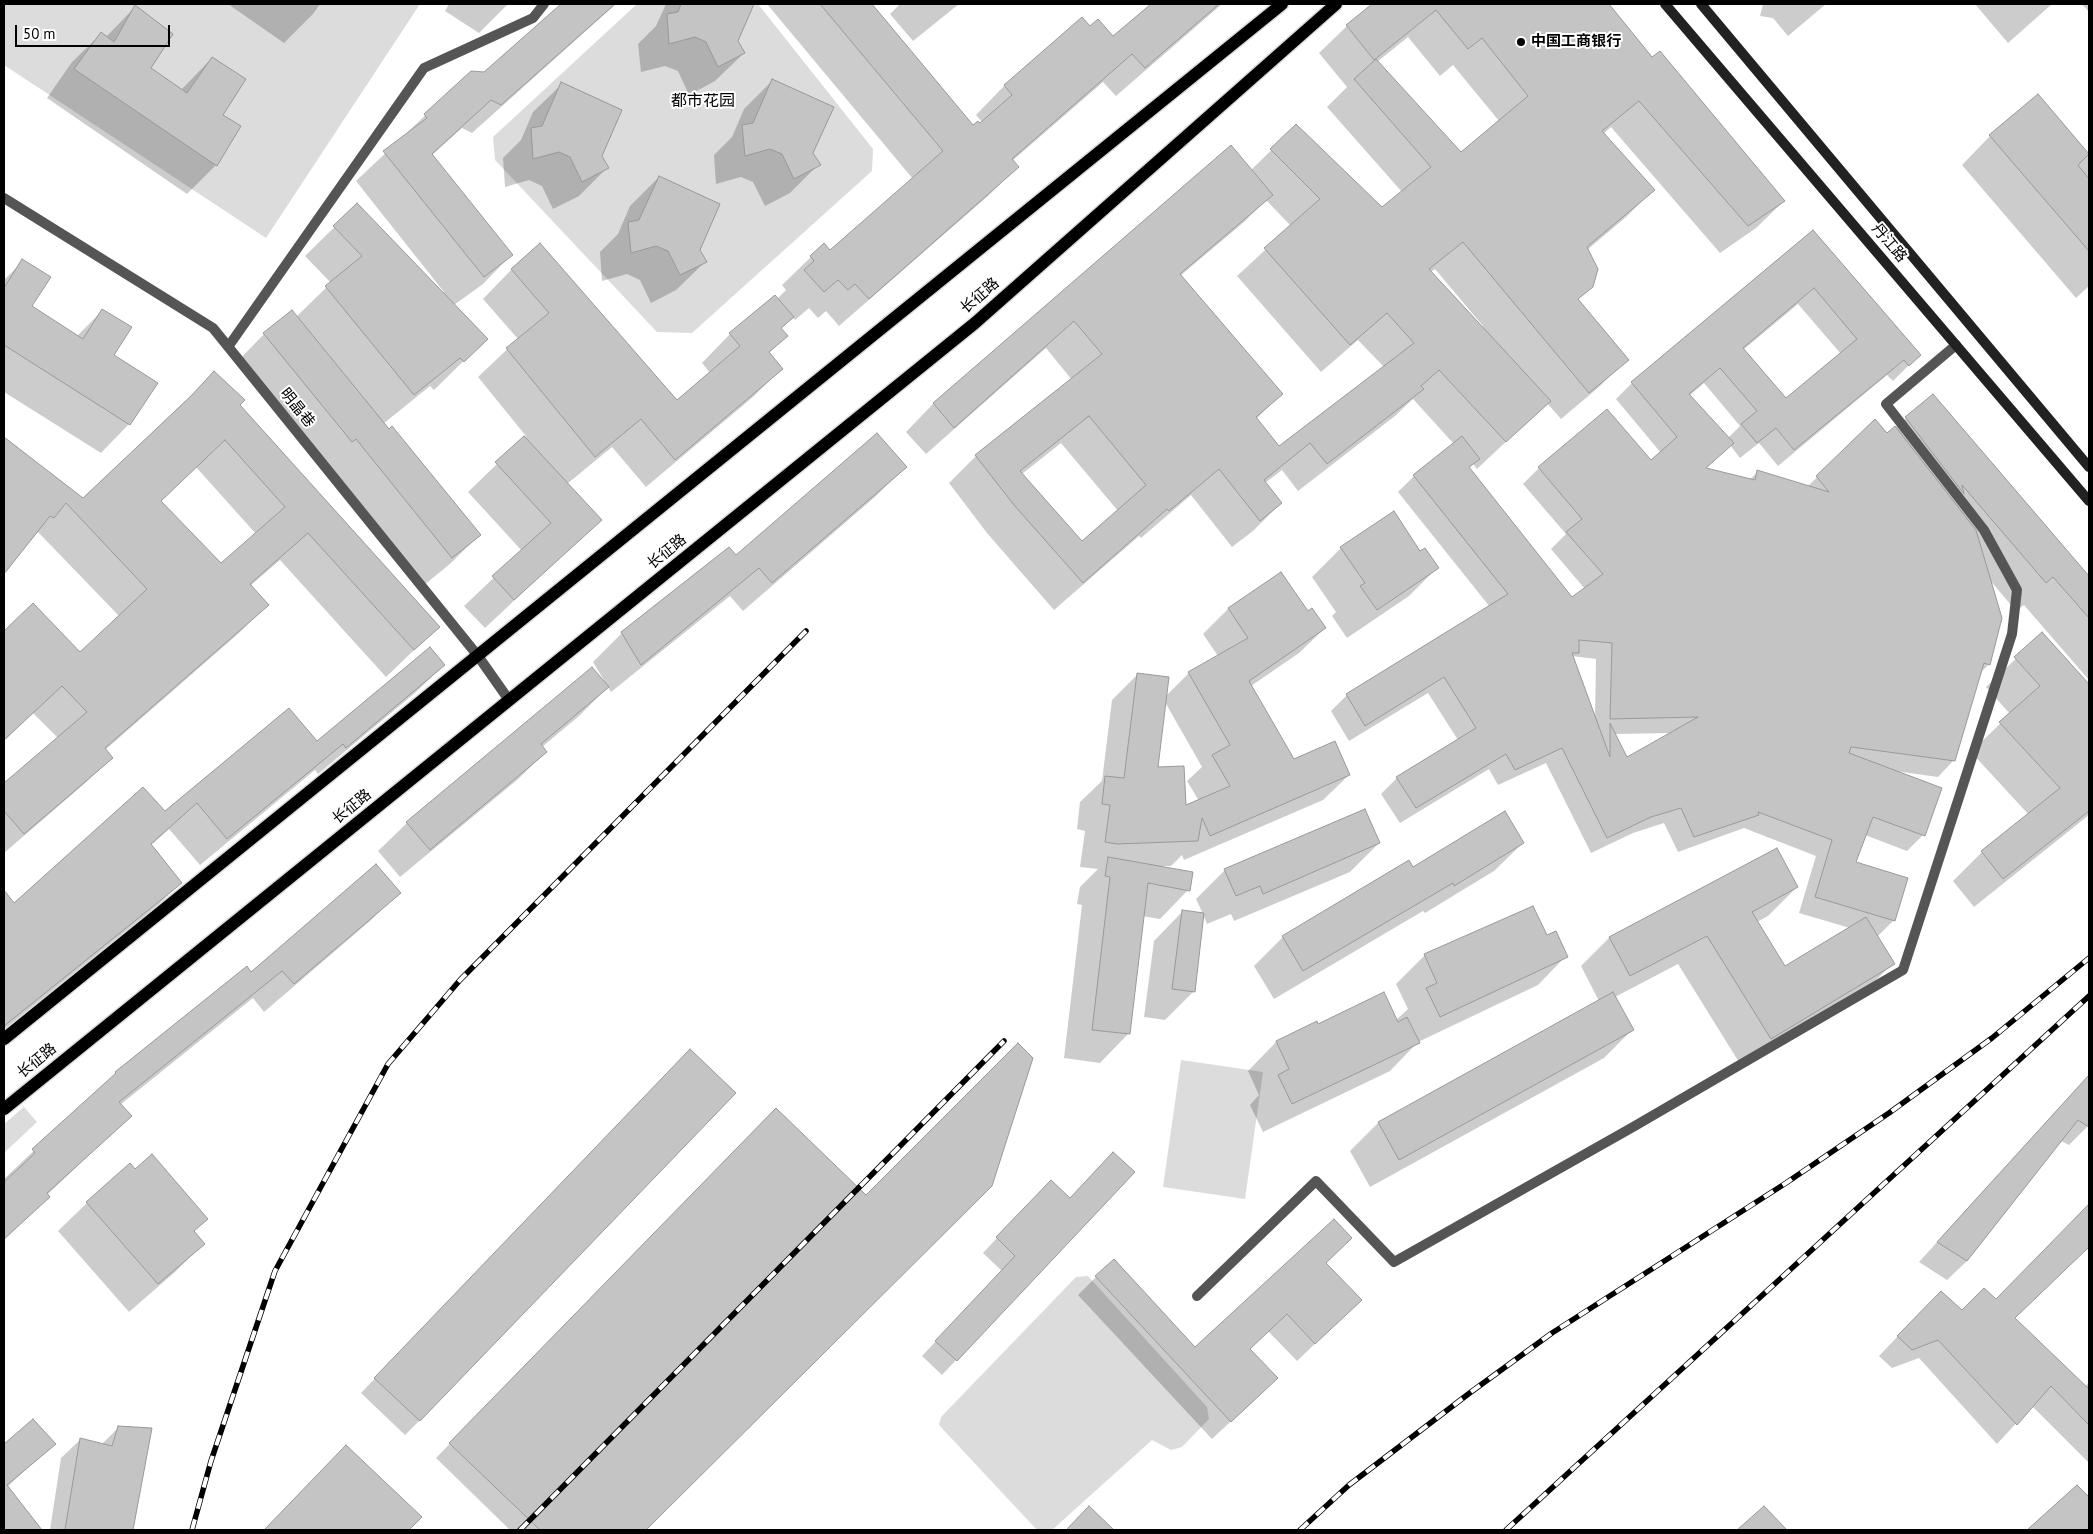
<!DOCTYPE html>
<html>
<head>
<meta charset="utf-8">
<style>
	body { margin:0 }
	#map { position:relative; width:2093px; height:1534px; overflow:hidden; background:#fff; font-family:"PT Sans",sans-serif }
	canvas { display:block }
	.frame { position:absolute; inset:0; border:5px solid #000; pointer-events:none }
	.scale { position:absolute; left:15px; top:25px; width:155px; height:22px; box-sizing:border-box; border:2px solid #000; border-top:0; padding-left:6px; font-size:15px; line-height:18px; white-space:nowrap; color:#000; -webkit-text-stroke:4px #fff; paint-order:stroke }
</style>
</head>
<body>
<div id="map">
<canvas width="2093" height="1534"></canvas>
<div class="frame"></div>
<div class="scale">50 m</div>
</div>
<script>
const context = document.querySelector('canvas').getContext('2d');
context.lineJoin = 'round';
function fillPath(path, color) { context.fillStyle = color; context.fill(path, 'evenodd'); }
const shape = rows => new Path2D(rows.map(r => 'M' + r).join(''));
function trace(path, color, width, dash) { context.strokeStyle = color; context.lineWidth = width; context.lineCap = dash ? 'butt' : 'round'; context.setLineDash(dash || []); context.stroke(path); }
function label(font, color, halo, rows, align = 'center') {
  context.font = font + ' "PT Sans","Noto Sans SC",sans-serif'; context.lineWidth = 4; context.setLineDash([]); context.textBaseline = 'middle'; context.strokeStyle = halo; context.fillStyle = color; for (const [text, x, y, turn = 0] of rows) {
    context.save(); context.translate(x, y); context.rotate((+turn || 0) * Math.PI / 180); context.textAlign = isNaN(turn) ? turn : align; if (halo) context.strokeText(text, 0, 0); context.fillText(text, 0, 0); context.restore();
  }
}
const green = shape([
	[4,4,420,4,266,238,4,65],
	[637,4,758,4,873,149,872,171,692,333,657,332,495,160,493,137],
	[1181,1060,1263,1072,1245,1199,1163,1187],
	[24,1107,37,1122,4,1153,4,1124],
	[1088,1276,1207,1407,1209,1419,1182,1447,1171,1450,1152,1440,1052,1530,1037,1530,939,1425,941,1417,1076,1277]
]);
const shadow = shape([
	[228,4,320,4,313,14,284,43],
	[449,4,508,4,479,33,445,11],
	[563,4,616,4,472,133,462,128,431,156,511,255,483,284,454,305,486,339,434,390,430,386,383,424,479,535,451,563,423,586,236,363,264,334,296,317,331,283,305,256,357,205,442,293,444,292,356,181,471,72,485,74],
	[666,4,753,4,737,41,744,53,715,81,689,95,678,71,665,66,641,72,638,44,656,26],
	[767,4,870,4,973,127,982,122,976,115,1004,86,1082,19,1090,28,1113,38,1153,4,1222,4,1116,96,1103,82,1012,161,1017,167,988,196,839,326,826,311,818,318,809,308,795,320,793,317,780,330,786,336,769,353,781,369,753,397,646,487,612,447,567,484,600,520,485,628,464,606,522,551,468,492,526,436,478,377,518,339,483,299,511,270,540,245,677,401,710,373,702,363,730,334,777,299,786,290,782,285,811,257,830,252,913,179],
	[900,4,959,4,913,41,890,14],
	[1374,4,1607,4,1652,59,1784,201,1756,228,1720,253,1611,127,1603,134,1653,190,1626,217,1587,250,1592,286,1577,300,1627,359,1599,387,1561,419,1547,403,1477,469,1473,464,1468,469,1572,598,1585,589,1551,549,1566,534,1523,484,1539,468,1650,462,1661,453,1616,399,1632,383,1813,231,1919,355,1893,381,1887,375,1778,466,1759,443,1740,458,1730,445,1705,469,1749,480,1758,472,1807,487,1875,421,1886,435,1933,396,2089,578,2089,680,2024,605,2016,611,1989,579,1989,664,1980,673,1954,760,1938,777,1895,771,1923,835,1907,851,1865,835,1854,863,1894,920,1877,937,1893,963,1864,992,1742,1067,1678,964,1615,997,1633,1029,1604,1058,1370,1187,1350,1151,1378,1123,1599,1001,1581,966,1609,938,1797,887,1768,916,1757,922,1785,968,1850,928,1799,913,1816,856,1744,828,1678,852,1664,823,1633,833,1591,853,1546,763,1498,785,1489,769,1400,823,1381,794,1397,778,1458,740,1428,693,1349,741,1331,711,1347,695,1490,607,1398,492,1414,476,1454,444,1413,399,1395,416,1298,491,1282,470,1265,483,1281,503,1253,531,1232,547,1191,495,1141,538,1139,536,1054,610,987,533,949,483,976,456,1072,380,1046,348,926,454,906,432,933,404,1231,147,1251,170,1296,126,1382,208,1402,192,1327,107,1347,87,1319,53,1347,26],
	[1408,37,1440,76,1453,65,1499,121,1461,154,1377,62],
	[1266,200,1291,226,1237,276,1321,372,1358,340,1384,367,1279,448,1256,419,1281,394,1180,276,1244,222],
	[1435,269,1483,326,1482,328,1431,272],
	[1798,304,1841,354,1786,400,1743,350],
	[1704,383,1740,426,1728,438,1689,396],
	[1061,443,1118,511,1082,542,1022,474],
	[1572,656,1596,659,1595,719],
	[1673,733,1626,759,1614,734],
	[1763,4,1826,4,1788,36,1773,18,1760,16],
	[1975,4,2052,4,2008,43],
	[2082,4,2089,4,2089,12],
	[135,7,149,68,181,90,212,58,222,115,216,165,187,194,47,98,72,62,101,34,106,37],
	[773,80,819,164,790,193,765,206,753,182,741,177,716,184,714,155,732,137,744,109],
	[562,84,608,167,579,196,553,209,542,186,529,180,505,187,503,158,521,140,533,112],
	[2037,96,2089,156,2089,286,2076,298,1962,165,1990,136],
	[659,177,705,262,676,290,651,303,640,280,627,274,602,281,600,252,618,234,630,206],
	[23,261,30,306,77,336,103,310,129,424,101,453,4,392,4,280],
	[214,373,238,405,438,627,386,677,280,560,250,586,267,605,239,633,105,750,111,758,83,785,4,853,4,785,58,738,33,713,4,741,4,633,33,604,80,654,120,617,38,532,4,571,4,439,83,500],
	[196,467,256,534,221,565,160,502],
	[905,467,876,496,743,611,730,596,611,692,608,687,579,716,542,747,546,752,517,780,400,877,378,851,407,823,605,682,593,662,622,633,736,557],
	[1393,513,1420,553,1437,568,1409,596,1347,638,1332,616,1336,612,1312,577,1341,548],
	[1228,609,1308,613,1325,628,1299,653,1251,686,1294,760,1349,775,1323,800,1184,860,1182,855,1171,866,1162,866,1188,890,1160,919,1142,916,1128,1034,1100,1063,1064,1058,1082,905,1077,904,1080,887,1098,869,1080,867,1085,831,1077,829,1080,802,1102,781,1112,700,1138,674,1166,696,1189,673,1218,656,1203,634],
	[1165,702,1202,767,1187,781,1199,801,1185,807,1157,768],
	[2042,634,2089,686,2089,750,2084,755,2089,762,2089,815,1974,907,1953,881,1982,852,2029,815,1971,752,2010,714,1986,687],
	[444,665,416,692,318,774,315,770,200,865,169,829,150,846,180,883,153,910,4,1030,4,892,14,904,165,812,317,743],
	[1379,843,1350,872,1234,921,1231,914,1207,924,1203,914,1194,991,1165,1020,1144,1017,1154,941,1182,912,1203,914,1196,899,1225,870],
	[1523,843,1494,871,1425,913,1423,911,1274,999,1254,966,1283,937,1413,869],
	[399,892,370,921,264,1012,253,998,120,1105,130,1116,47,1195,49,1197,4,1240,4,1183,6,1181,4,1179,116,1073,251,973],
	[1546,937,1566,956,1538,985,1418,1042,1390,1071,1263,1132,1250,1105,1259,1095,1248,1071,1276,1042,1317,1023,1318,1025,1396,1020,1408,1009,1396,984,1425,955],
	[675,1065,420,1420,405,1435,361,1393],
	[2089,1075,2089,1125,2069,1145,2061,1141,1967,1261,1947,1280,1919,1262],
	[761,1124,866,1196,990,1185,644,1530,510,1530,436,1458],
	[134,1171,206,1219,193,1232,203,1244,175,1272,129,1312,58,1231,87,1203],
	[1133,1172,942,1375,922,1356,1002,1271,983,1253,1036,1196,1070,1199],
	[2089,1206,2089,1249,2088,1247,2014,1318,2085,1387,2089,1382,2089,1463,2032,1406,1997,1444,1919,1358,1892,1368,1879,1356,1921,1312,1961,1312,1996,1301],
	[1325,1263,1342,1318,1297,1361,1268,1331,1249,1349,1258,1396,1212,1439,1078,1295,1096,1277,1195,1349],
	[33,1421,54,1444,7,1487,40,1530,4,1530,4,1446],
	[119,1427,150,1429,131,1530,50,1530,61,1458,81,1439,101,1445],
	[331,1462,420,1517,407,1530,265,1530],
	[2077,1486,2089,1499,2089,1530,2029,1530]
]);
const building = shape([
	[561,4,615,4,501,105,491,100,432,154,513,255,484,277,383,151,427,118,424,114,471,71,484,72,561,4],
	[681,4,754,4,738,41,745,53,718,67,706,42,695,37,669,44,667,14,678,12,681,4],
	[820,4,872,4,973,125,978,121,980,123,1012,95,1004,85,1082,17,1090,26,1098,19,1113,36,1151,4,1219,4,1145,68,1132,54,1012,159,1019,167,869,299,855,284,848,290,838,280,824,292,804,270,814,261,810,256,824,243,830,250,943,151,820,4],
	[1372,4,1609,4,1652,57,1660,51,1785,201,1748,226,1639,101,1602,131,1655,190,1587,247,1598,269,1593,287,1578,299,1629,360,1589,393,1463,242,1429,269,1551,401,1506,442,1439,370,1421,386,1424,389,1327,464,1310,443,1264,480,1282,503,1260,521,1219,469,1169,511,1167,509,1083,583,1014,505,975,455,1102,354,1074,321,954,428,933,403,1231,145,1273,195,1180,274,1283,394,1256,417,1279,446,1414,343,1387,313,1350,345,1264,248,1320,199,1270,149,1296,124,1382,207,1431,167,1354,79,1376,59,1461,152,1528,96,1482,38,1468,49,1436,10,1374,60,1346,25,1372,4],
	[1089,416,1146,485,1082,541,1020,471,1089,416],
	[135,5,173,34,151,68,187,93,212,57,246,79,223,115,241,126,217,166,74,69,101,32,114,42,135,5],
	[772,79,834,107,813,153,821,165,794,179,782,154,770,149,745,156,742,125,753,123,772,79],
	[561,82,622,110,602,156,609,168,582,182,570,157,559,152,533,159,531,128,542,126,561,82],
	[2038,94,2089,154,2078,165,2089,179,2089,251,1989,135,2038,94],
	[659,176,720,204,700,250,707,262,680,275,668,251,656,246,631,253,628,222,639,220,659,176],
	[357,203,488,339,464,362,460,358,414,395,325,286,362,256,333,226,357,203],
	[1813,230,1921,355,1909,366,1904,360,1794,450,1776,428,1757,443,1741,424,1757,411,1720,368,1689,394,1734,443,1706,468,1755,480,1757,470,1829,492,1816,476,1875,419,1887,433,1895,426,1976,530,2002,618,1990,665,1984,663,1955,761,1851,747,1849,753,1942,788,1925,836,1873,817,1856,862,1908,878,1895,921,1815,897,1832,840,1758,812,1759,815,1694,837,1681,808,1651,817,1607,838,1562,748,1515,770,1506,754,1416,808,1396,777,1476,728,1444,677,1365,726,1346,694,1508,594,1413,475,1462,436,1480,459,1469,467,1572,597,1603,574,1566,532,1582,519,1538,467,1607,409,1651,460,1677,437,1631,382,1813,230],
	[1814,288,1857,339,1786,398,1743,348,1814,288],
	[1579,640,1612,643,1610,719,1698,717,1627,757,1610,723,1610,757,1572,653,1579,653,1579,640],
	[540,243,677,400,740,346,729,333,775,295,794,317,781,328,788,336,769,352,783,369,675,460,641,419,595,457,506,348,549,313,511,269,540,243],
	[22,259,51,277,32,306,83,339,102,309,132,327,114,355,158,383,130,425,4,345,4,288,22,259],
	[292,310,389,429,392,426,481,535,452,558,356,439,352,442,263,333,292,310],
	[214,371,245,400,240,405,440,627,414,650,308,533,250,584,269,605,105,748,113,758,24,834,4,811,4,783,87,712,62,686,4,740,4,631,33,603,80,652,147,589,66,503,54,518,50,516,4,574,4,437,83,498,192,395,214,371],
	[225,440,285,507,221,563,161,501,225,440],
	[1933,394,2089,576,2089,618,2053,577,2046,583,1962,485,1964,494,1905,417,1933,394],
	[877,433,907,467,772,583,759,568,641,665,621,632,729,547,736,555,877,433],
	[524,436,602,520,514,600,492,576,551,523,495,462,524,436],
	[1394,511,1420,551,1425,548,1439,568,1377,610,1360,586,1365,583,1340,547,1394,511],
	[1281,572,1308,611,1312,608,1326,628,1249,681,1294,759,1335,741,1350,775,1210,836,1202,818,1198,841,1117,844,1105,842,1110,805,1102,804,1105,776,1124,778,1137,673,1169,677,1158,767,1184,766,1186,805,1230,786,1212,755,1230,745,1188,672,1248,638,1228,608,1281,572],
	[2042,632,2089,684,2089,811,2003,879,1981,851,2060,788,1999,722,2040,686,2014,657,2042,632],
	[430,647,445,665,346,748,343,744,227,839,197,803,151,844,182,883,4,1026,4,890,14,903,143,787,165,811,289,708,317,741,430,647],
	[592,667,609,687,541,744,547,752,430,850,406,822,592,667],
	[1365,809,1380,843,1263,894,1260,886,1236,896,1224,869,1365,809],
	[1505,811,1524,843,1454,886,1453,883,1303,971,1282,936,1409,860,1413,867,1505,811],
	[1777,848,1798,887,1752,912,1785,966,1866,917,1895,964,1771,1039,1707,936,1630,976,1609,937,1777,848],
	[1108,857,1193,872,1190,891,1148,883,1130,1034,1092,1030,1110,877,1105,876,1108,857],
	[376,864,401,893,294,984,282,971,119,1102,132,1116,47,1193,50,1197,4,1239,4,1182,35,1153,32,1149,116,1073,115,1072,247,966,251,972,376,864],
	[1533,906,1547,935,1556,931,1568,957,1440,1017,1426,988,1437,983,1424,954,1533,906],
	[1182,910,1204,913,1195,992,1172,989,1182,910],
	[1384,992,1398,1022,1407,1017,1420,1043,1292,1104,1278,1075,1289,1069,1276,1041,1317,1021,1318,1024,1384,992],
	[1613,992,1634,1030,1399,1160,1378,1122,1613,992],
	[1018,1043,1033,1058,992,1186,646,1530,540,1530,449,1443,776,1108,866,1195,1018,1043],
	[690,1049,736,1093,420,1421,374,1378,690,1049],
	[2089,1075,2089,1127,2078,1120,1967,1261,1937,1242,2089,1075],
	[1113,1152,1135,1172,957,1361,935,1341,1015,1256,996,1237,1051,1180,1070,1198,1113,1152],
	[152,1154,208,1219,194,1231,205,1244,158,1284,86,1202,130,1163,135,1169,152,1154],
	[2089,1204,2089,1247,2015,1318,2089,1389,2089,1425,2051,1386,2017,1425,1938,1340,1912,1350,1897,1336,1941,1291,1962,1310,1984,1288,1996,1299,2089,1204],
	[1334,1219,1352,1238,1326,1263,1362,1300,1315,1344,1287,1314,1250,1349,1278,1378,1231,1422,1095,1276,1114,1259,1195,1347,1334,1219],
	[33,1419,56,1444,7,1485,42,1530,4,1530,4,1444,33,1419],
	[118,1426,152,1428,133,1530,65,1530,80,1438,112,1446,118,1426],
	[346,1445,422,1517,409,1530,264,1530,346,1445],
	[2077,1485,2089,1497,2089,1530,2027,1530,2077,1485],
	[1089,1506,1114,1530,1066,1530,1089,1506],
	[1764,1506,1787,1530,1737,1530,1764,1506]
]);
const minor = shape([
	[4,198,213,328,478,656,509,700],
	[228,347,424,68,533,18,544,4],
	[1197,1296,1316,1181,1394,1262,1633,1127,1903,970,2012,634,2017,590,1984,530,1886,404,1956,345]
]);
const secondary = shape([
	[1665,4,2089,501],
	[1701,4,2089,467]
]);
const primary = shape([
	[4,1039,1282,4],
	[4,1109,975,323,1336,4]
]);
const rail = shape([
	[192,1530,211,1461,275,1271,388,1064,460,980,806,631],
	[520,1530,1004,1041],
	[1300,1530,1349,1485,1471,1392,1552,1333,1786,1183,1889,1113,1992,1038,2089,958],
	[1506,1530,2089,996]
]);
const markers = [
	[1521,42,5,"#000"]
];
const poiNames = [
	["中国工商银行",1531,42]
];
const streetNames = [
	["丹江路",1889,243,50],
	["长征路",980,296,-41],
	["明晶巷",297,408,51],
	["长征路",667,552,-39],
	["长征路",352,807,-39],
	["长征路",37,1061,-39]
];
const neighbourhoodNames = [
	["都市花园",703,101]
];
fillPath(green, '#dcdcdc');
fillPath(shadow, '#0003');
fillPath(building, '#c4c4c4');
trace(building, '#999', 1);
trace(primary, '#dbdbdb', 15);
trace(minor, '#555', 10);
trace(secondary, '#222', 10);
trace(primary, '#000', 12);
trace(rail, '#000', 5.5);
trace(rail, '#fff', 4, [11]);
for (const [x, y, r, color] of markers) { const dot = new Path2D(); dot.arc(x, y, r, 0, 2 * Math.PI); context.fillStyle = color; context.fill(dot); trace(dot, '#fff', 2); }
label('bold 15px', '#000', '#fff', poiNames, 'left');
label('15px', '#000', '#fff', streetNames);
label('16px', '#000', '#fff', neighbourhoodNames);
</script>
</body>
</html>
